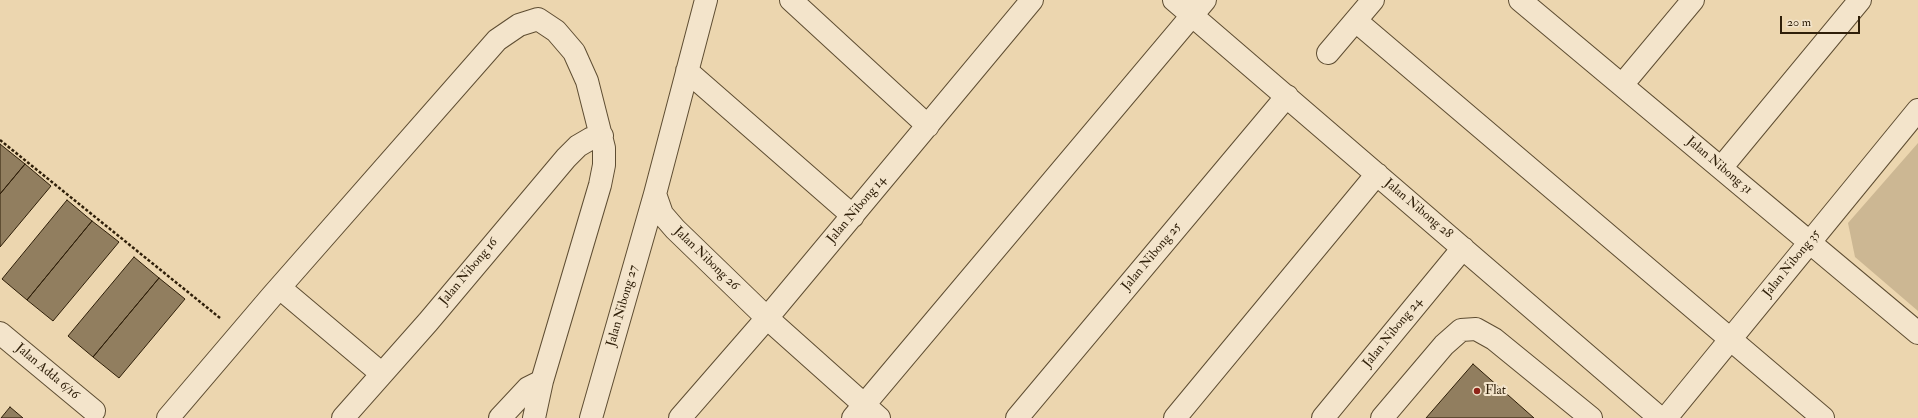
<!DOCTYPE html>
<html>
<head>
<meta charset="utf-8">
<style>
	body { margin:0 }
	#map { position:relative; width:1918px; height:418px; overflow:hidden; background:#ecd6af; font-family:"IM FELL Double Pica",serif }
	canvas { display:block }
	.scale { position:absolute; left:1780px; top:16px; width:80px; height:18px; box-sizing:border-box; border:2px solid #2f1f09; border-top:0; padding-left:5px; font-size:12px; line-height:14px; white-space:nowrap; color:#2f1f09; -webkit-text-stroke:3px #f3e4cb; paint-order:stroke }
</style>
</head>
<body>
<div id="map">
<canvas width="1918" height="418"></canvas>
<div class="scale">20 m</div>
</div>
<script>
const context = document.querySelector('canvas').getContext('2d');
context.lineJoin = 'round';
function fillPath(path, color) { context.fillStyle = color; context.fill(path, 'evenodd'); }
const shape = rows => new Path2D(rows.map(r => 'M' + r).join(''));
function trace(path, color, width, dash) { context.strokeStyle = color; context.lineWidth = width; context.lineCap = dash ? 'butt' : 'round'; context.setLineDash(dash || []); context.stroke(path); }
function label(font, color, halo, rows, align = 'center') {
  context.font = font + ' "IM FELL Double Pica",serif'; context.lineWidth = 4; context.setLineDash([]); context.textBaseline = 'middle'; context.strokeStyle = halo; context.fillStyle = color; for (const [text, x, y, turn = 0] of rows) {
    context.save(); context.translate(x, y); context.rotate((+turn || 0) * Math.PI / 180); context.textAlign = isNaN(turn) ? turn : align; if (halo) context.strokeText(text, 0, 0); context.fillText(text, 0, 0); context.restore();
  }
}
const green = shape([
	[1918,143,1918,311,1855,257,1848,223]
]);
const building = shape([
	[0,144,25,164,0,194,0,144],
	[25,164,51,186,0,247,0,194,25,164],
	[67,200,92,221,27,300,2,279,67,200],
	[92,221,119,242,53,321,27,300,92,221],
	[134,257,159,278,93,357,68,336,134,257],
	[159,278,185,299,119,378,93,357,159,278],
	[1473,364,1534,418,1426,418,1473,364],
	[10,407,23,418,1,418,10,407]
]);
const path = shape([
	[0,140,220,318]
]);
const minor = shape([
	[791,0,928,126],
	[1174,0,1660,418],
	[1520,0,1918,333],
	[1356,21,1823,418],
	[1328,53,1373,0],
	[687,71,853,216],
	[1622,85,1693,0],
	[1721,168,1860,0],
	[655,194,662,214,675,229,767,318,879,418],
	[280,288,382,374],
	[0,333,94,411],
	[168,418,272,296,497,40,519,25,538,19,556,31,574,52,587,81,604,148,604,165,600,185,542,381,534,418],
	[343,418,428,322,566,158,578,146,590,139,602,136],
	[500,418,528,388,542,381],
	[591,418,655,194,706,0],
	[680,418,767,318,1032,0],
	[853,418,1205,0],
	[1017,418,1287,96],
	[1175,418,1377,174],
	[1323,418,1463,248],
	[1382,418,1444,345,1461,330,1476,329,1494,339,1591,418],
	[1666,418,1918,110]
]);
const markers = [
	[1477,391,4,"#8f2418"]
];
const streetNames = [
	["Jalan Nibong 31",1719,166,40],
	["Jalan Nibong 28",1418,209,40],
	["Jalan Nibong 14",857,210,-50],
	["Jalan Nibong 25",1152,257,-50],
	["Jalan Nibong 26",706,259,44],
	["Jalan Nibong 35",1792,264,-51],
	["Jalan Nibong 16",469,272,-50],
	["Jalan Nibong 27",623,306,-74],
	["Jalan Nibong 24",1393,333,-51],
	["Jalan Adda 6/16",47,372,40]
];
const poiNames = [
	["Flat",1485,391]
];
fillPath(green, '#ccb793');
fillPath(building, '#917e5f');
trace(building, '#2f1f09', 1);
trace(minor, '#5e4d32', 24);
trace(path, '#2f1f09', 2.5, [3, 2]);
trace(minor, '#f3e4cb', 22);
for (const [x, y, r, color] of markers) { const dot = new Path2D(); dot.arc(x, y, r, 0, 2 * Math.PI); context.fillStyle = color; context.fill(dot); trace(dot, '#f3e4cb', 1.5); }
label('13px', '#2f1f09', '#f3e4cb', streetNames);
label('13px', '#2f1f09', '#f3e4cb', poiNames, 'left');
</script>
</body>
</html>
